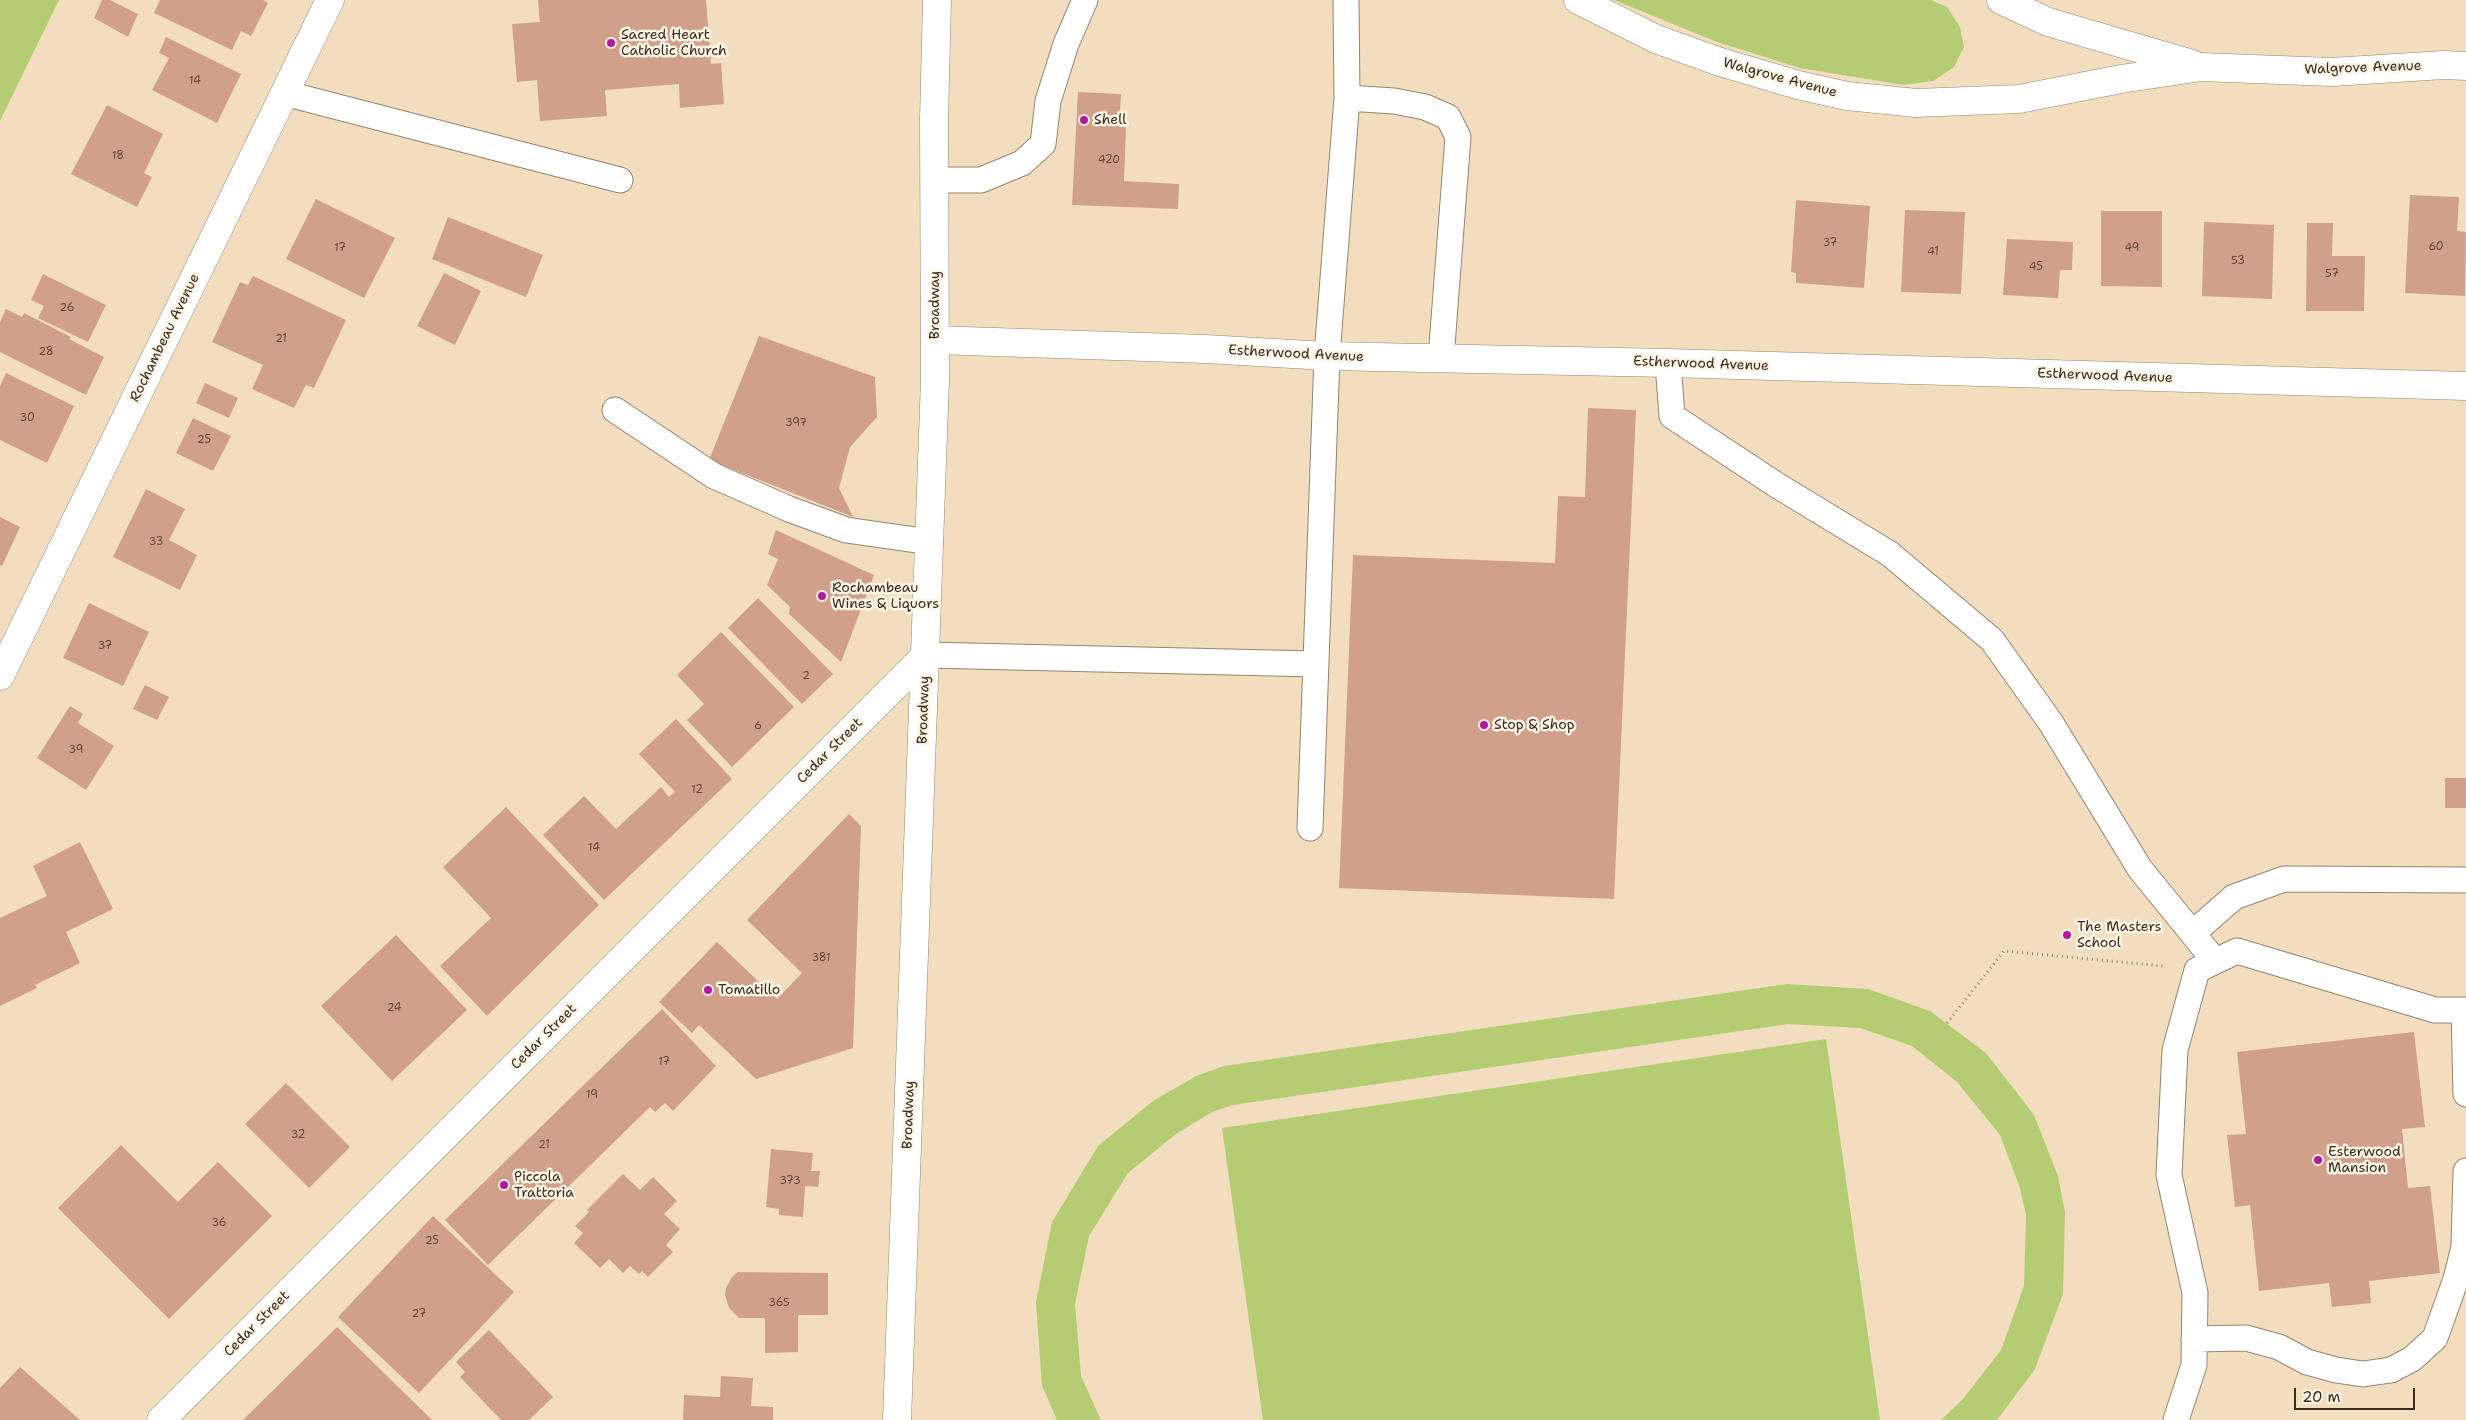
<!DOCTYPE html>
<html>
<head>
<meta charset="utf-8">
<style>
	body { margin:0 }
	#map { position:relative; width:2466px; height:1420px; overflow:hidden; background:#f2debf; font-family:"Shantell Sans",sans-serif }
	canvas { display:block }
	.scale { position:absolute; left:2294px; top:1388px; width:121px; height:22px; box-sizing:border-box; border:2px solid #3b2a1e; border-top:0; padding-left:6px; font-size:15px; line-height:18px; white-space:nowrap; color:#3b2a1e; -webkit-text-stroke:4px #fcf5e5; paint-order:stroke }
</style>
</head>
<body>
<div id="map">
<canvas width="2466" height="1420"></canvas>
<div class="scale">20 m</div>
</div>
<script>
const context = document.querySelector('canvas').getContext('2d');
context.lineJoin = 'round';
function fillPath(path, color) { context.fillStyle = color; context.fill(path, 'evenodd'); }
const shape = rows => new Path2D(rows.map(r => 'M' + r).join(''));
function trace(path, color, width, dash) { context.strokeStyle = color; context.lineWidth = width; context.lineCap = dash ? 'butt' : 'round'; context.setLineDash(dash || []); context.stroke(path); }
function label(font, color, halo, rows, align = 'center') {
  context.font = font + ' "Shantell Sans",sans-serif'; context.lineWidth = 5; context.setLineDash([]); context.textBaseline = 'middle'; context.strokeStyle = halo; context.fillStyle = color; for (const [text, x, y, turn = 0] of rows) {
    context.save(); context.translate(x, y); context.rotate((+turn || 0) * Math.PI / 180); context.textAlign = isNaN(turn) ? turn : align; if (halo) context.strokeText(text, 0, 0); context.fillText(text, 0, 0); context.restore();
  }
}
const green = shape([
	[0,0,59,0,0,121],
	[1614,0,1931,0,1947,7,1960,27,1964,47,1954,67,1933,81,1903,85,1800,68,1717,42],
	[1787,984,1868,989,1930,1011,1986,1053,2034,1115,2058,1176,2065,1212,2063,1294,2035,1369,1997,1420,1941,1420,1963,1399,2001,1350,2024,1286,2026,1215,2020,1188,2000,1135,1957,1082,1912,1046,1860,1028,1788,1024,1233,1105,1212,1112,1176,1134,1128,1173,1089,1236,1075,1304,1081,1376,1101,1420,1057,1420,1042,1386,1036,1302,1052,1222,1098,1146,1153,1101,1196,1076,1224,1066],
	[1826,1039,1880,1420,1263,1420,1222,1128]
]);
const building = shape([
	[102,0,110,0,138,14,128,37,94,18],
	[160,0,263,0,268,3,251,36,241,31,232,50,154,13],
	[538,0,706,0,711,64,721,63,724,104,680,108,679,84,605,90,607,116,540,121,537,80,517,82,512,24,540,22],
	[166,37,241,74,217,123,152,90,169,58,159,53],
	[1078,92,1121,94,1119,127,1126,127,1124,181,1179,184,1178,209,1072,205],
	[107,105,163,134,144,173,152,177,137,207,71,174],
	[2410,195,2459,197,2457,231,2466,232,2465,296,2405,293],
	[316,199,395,238,364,298,286,259],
	[1796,200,1870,206,1864,288,1796,283,1796,273,1791,272],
	[1905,210,1965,212,1961,294,1901,292],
	[2101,211,2162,211,2162,287,2101,286],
	[448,217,543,255,526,297,432,259],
	[2204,222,2274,225,2272,299,2202,296],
	[2307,223,2333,223,2332,256,2365,256,2364,311,2306,311],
	[2007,239,2073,242,2072,270,2060,270,2058,298,2003,295],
	[444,273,481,291,455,345,417,326],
	[43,274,106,305,88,342,38,318,44,306,31,300],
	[253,276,346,320,314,388,306,385,294,408,252,389,263,365,212,342,240,282,248,285],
	[6,309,22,317,24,313,71,337,69,339,104,357,86,395,0,352,0,322],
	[759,336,875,377,877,417,850,447,839,488,853,517,709,460],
	[6,373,74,406,47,463,0,440,0,386],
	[205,383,238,398,229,418,196,403],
	[1588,408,1636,410,1614,899,1339,888,1353,555,1555,563,1558,496,1585,497],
	[193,418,231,436,213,471,176,453],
	[146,489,185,509,169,540,197,555,180,590,113,557],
	[0,517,20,527,2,566,0,565],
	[776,530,874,575,841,662,789,614,790,607,767,585,778,559,768,554],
	[758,598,833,674,802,704,728,628],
	[89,603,149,632,123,686,63,658],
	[721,632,794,707,732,767,687,720,704,704,677,675],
	[145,685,169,697,157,720,133,709],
	[70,706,83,714,78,723,114,746,86,790,37,758],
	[676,719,732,779,604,900,543,835,584,796,616,829,661,787,669,797,675,792,639,754],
	[2445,778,2466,778,2466,808,2445,808],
	[506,807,599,905,487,1016,440,966,491,918,443,867],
	[849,814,861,826,853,1048,756,1079,699,1025,692,1033,659,1002,717,942,777,999,802,973,747,920],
	[80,842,113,909,66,932,80,963,35,985,37,988,0,1006,0,918,47,896,33,866],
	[396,935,467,1010,392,1081,321,1006],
	[662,1009,716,1066,673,1111,665,1103,655,1112,650,1107,488,1265,445,1220],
	[2414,1032,2425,1127,2402,1129,2408,1188,2430,1186,2440,1273,2369,1281,2371,1303,2332,1307,2329,1283,2259,1291,2250,1205,2235,1207,2227,1135,2246,1134,2237,1052],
	[286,1083,350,1147,309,1188,245,1124],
	[121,1145,178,1202,218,1162,272,1216,169,1319,58,1208],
	[771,1149,813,1153,811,1171,820,1171,818,1187,805,1186,803,1217,779,1215,779,1209,766,1207],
	[623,1174,640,1190,653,1177,677,1201,664,1214,680,1229,666,1245,673,1252,648,1277,642,1271,639,1274,630,1266,623,1273,609,1259,600,1268,574,1243,583,1233,575,1226,589,1212,587,1210],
	[433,1216,514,1292,419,1393,338,1317],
	[738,1272,828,1273,828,1315,798,1315,798,1352,765,1353,765,1318,739,1318,729,1308,725,1295,726,1288,732,1277],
	[337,1327,432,1420,243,1420],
	[489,1330,553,1397,529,1420,501,1420,460,1377,465,1372,456,1362],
	[20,1367,80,1420,0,1420,0,1388],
	[721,1376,753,1378,751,1406,773,1407,773,1420,683,1420,684,1395,720,1397]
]);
const path = shape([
	[1947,1023,2004,951,2163,966]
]);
const lane = shape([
	[284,93,620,180],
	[1347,98,1394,101,1425,107,1448,117,1458,137,1441,358],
	[934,180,981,180,1022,163,1043,144,1048,101,1066,44,1085,0],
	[1668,363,1672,416,1775,484,1890,554,1992,640,2051,723,2140,869,2215,961],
	[615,410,714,476,789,509,846,530,930,542],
	[926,655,1316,664],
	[1310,828,1327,356,1347,98,1346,0],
	[2193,933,2234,897,2284,879,2466,880],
	[2464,1010,2466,1094],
	[2194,1339,2246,1338,2279,1347,2307,1362,2336,1370,2363,1374,2391,1370,2412,1359,2435,1338,2456,1279,2464,1247,2466,1171],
	[2176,1420,2194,1365,2195,1293,2169,1175,2175,1050,2197,970,2237,951,2435,1010,2466,1010]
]);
const street = shape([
	[1578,0,1656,39,1720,62,1798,85,1847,96,1916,103,2019,99,2121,79,2201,67,2332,72,2444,65,2466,66],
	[2001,0,2048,22,2192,64],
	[935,340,1205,349,1327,356,1668,363,2466,386],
	[0,676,330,0],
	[161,1420,926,655]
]);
const primary = shape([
	[897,1420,935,380,934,120,937,0]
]);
const markers = [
	[611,43,5,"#b5179e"],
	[1084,120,5,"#b5179e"],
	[822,596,5,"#b5179e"],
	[1484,725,5,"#b5179e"],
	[2067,935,5,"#b5179e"],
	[708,990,5,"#b5179e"],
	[2318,1160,5,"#b5179e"],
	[504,1185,5,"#b5179e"]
];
const numberNames = [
	["14",195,81],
	["18",118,156],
	["420",1109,160],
	["37",1830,243],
	["60",2436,247],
	["17",340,248],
	["49",2132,248],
	["41",1933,252],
	["53",2238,261],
	["45",2036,267],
	["57",2332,274],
	["26",67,308],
	["21",281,339],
	["28",46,352],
	["30",27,418],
	["397",796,423],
	["25",204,440],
	["33",156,542],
	["37",105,646],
	["2",806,676],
	["6",758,726],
	["39",76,750],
	["12",697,790],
	["14",594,848],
	["381",821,958],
	["24",394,1008],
	["17",664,1062],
	["19",592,1095],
	["32",298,1135],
	["21",544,1145],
	["373",790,1181],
	["36",219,1223],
	["25",432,1241],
	["365",779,1303],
	["27",419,1314]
];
const poiNames = [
	["Sacred Heart",621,35],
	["Catholic Church",621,51],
	["Shell",1094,120],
	["Rochambeau",832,588],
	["Wines & Liquors",832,604],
	["Stop & Shop",1494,725],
	["The Masters",2077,927],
	["School",2077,943],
	["Tomatillo",718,990],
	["Esterwood",2328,1152],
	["Mansion",2328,1168],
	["Piccola",514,1177],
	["Trattoria",514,1193]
];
const streetNames = [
	["Walgrove Avenue",2363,68,-2],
	["Walgrove Avenue",1780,78,15],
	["Broadway",935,305,-90],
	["Rochambeau Avenue",165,338,-64],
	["Estherwood Avenue",1296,354,3],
	["Estherwood Avenue",1701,364,2],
	["Estherwood Avenue",2105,376,2],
	["Broadway",924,710,-88],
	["Cedar Street",830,751,-45],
	["Cedar Street",544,1037,-45],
	["Broadway",909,1115,-88],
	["Cedar Street",257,1324,-45]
];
fillPath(green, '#b4cd73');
fillPath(building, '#d0a08b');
trace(lane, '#96846e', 27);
trace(street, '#96846e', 29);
trace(primary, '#96846e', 29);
trace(path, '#96846e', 3, [1, 4]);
trace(lane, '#fff', 25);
trace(street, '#fff', 28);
trace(primary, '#fff', 28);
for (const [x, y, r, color] of markers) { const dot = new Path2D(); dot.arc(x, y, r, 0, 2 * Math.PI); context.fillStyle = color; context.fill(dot); trace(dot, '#fcf5e5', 2); }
label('11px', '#604839', null, numberNames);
label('14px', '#3b2a1e', '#fcf5e5', poiNames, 'left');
label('14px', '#3b2a1e', '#fcf5e5', streetNames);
</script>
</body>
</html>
